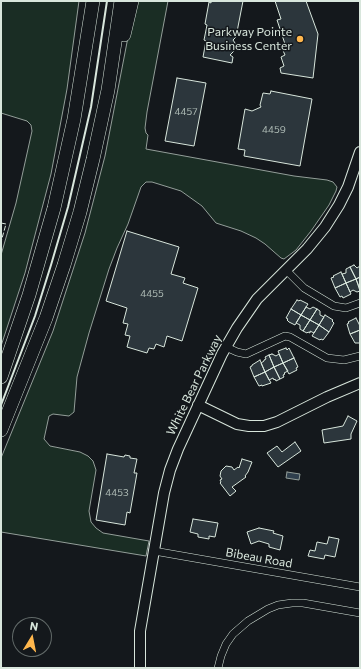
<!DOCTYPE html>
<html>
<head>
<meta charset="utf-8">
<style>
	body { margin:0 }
	#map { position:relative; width:361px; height:669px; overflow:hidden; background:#14181c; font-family:Commissioner,sans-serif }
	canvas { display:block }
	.frame { position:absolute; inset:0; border:2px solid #d8e6dc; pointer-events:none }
	.north { position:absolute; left:12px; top:617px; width:40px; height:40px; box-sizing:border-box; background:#14181c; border:1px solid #626a69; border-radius:50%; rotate:10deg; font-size:11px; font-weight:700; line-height:16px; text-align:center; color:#d8e6dc }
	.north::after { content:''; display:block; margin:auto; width:14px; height:18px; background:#ffb74d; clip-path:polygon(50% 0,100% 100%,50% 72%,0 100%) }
</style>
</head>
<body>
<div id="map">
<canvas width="361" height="669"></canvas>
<div class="frame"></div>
<div class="north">N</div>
</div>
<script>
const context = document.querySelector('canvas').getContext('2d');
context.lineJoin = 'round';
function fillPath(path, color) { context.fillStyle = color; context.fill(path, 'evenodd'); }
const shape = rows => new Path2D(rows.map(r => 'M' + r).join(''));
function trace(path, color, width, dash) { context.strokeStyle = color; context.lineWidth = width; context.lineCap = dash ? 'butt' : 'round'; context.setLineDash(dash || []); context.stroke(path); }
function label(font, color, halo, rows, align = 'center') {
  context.font = font + ' Commissioner,sans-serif'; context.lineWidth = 3; context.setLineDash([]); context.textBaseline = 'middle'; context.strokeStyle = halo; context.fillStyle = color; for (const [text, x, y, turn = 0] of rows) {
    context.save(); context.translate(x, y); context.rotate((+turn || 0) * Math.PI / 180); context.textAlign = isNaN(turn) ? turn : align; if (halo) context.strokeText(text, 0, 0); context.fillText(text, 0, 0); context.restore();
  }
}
const green = shape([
	[1,1,79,1,67,89,51,174,25,273,1,346,1,255,16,203,32,131,31,125,27,121,1,113,1,1],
	[135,1,168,1,147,112,145,128,146,133,148,135,146,149,294,176,327,180,333,182,337,187,336,191,329,205,311,231,296,250,284,259,281,258,265,244,256,238,241,231,216,223,202,206,181,191,152,182,146,182,141,187,128,224,117,248,109,269,89,333,77,377,74,412,69,416,53,414,49,416,44,439,50,446,80,452,88,456,93,461,96,470,89,511,91,522,96,528,103,533,149,541,146,556,1,532,1,458,53,331,85,233,105,156,135,1]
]);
const water = shape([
	[287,472,300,474,299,480,286,478,287,472]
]);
const building = shape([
	[211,1,243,1,236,37,233,40,235,43,234,51,230,55,233,57,232,63,203,57,206,41,204,40,207,25,205,24,209,2,211,3,211,1],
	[275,1,306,1,318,34,313,78,281,73,280,68,284,66,281,57,285,55,281,46,285,44,277,20,281,19,275,1],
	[177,78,206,83,194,146,165,141,177,78],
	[271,91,312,99,300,166,244,156,245,150,238,149,245,109,252,111,261,107,260,105,263,93,270,94,271,91],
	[127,231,179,247,171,274,185,278,183,283,198,288,182,341,167,336,164,347,156,344,154,349,149,348,147,353,127,347,130,336,125,335,128,324,123,323,127,308,106,301,127,231],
	[354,265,357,268,360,266,360,277,356,279,350,267,354,265],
	[350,267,356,279,346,283,342,274,346,273,346,269,350,267],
	[341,272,346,283,335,288,331,278,334,277,333,276,341,272],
	[360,277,360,289,356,279,360,277],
	[356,279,360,291,357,292,353,290,350,292,346,283,356,279],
	[346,283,351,294,343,298,342,296,340,297,335,288,346,283],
	[297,300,299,301,300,300,308,304,301,315,291,309,297,300],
	[306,307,310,309,313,307,317,309,310,320,301,315,306,307],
	[291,309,301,315,295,325,289,322,287,320,288,319,286,318,291,309],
	[317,309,320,311,320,315,324,317,319,325,310,320,317,309],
	[301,315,310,320,303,331,300,329,300,325,296,323,301,315],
	[325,315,333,320,332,321,334,323,329,332,319,325,325,315],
	[356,318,360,326,360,330,350,334,347,324,349,323,348,322,356,318],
	[310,320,319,325,314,333,310,331,310,333,308,332,307,333,303,331,310,320],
	[319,325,329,332,323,340,321,339,320,340,312,336,319,325],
	[360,330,360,343,355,343,350,334,360,330],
	[286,348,287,350,289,348,294,358,283,363,278,351,286,348],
	[272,354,276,356,279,354,283,363,274,367,269,355,272,354],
	[269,355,274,367,265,372,261,363,264,361,264,360,266,359,265,357,269,355],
	[294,358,298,367,296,368,297,370,289,374,283,363,294,358],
	[260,360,265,372,254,377,250,367,252,366,252,365,260,360],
	[283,363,288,371,284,373,285,374,283,375,284,377,280,379,274,367,283,363],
	[274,367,280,379,276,381,275,379,274,380,273,378,269,380,265,372,274,367],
	[265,372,271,383,262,386,262,385,259,386,254,377,265,372],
	[348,416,357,421,351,434,351,439,324,443,322,430,343,426,348,416],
	[295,442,301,451,278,467,267,453,277,446,282,452,295,442],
	[107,454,124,457,125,455,130,456,130,458,137,459,134,473,137,473,130,513,127,512,125,525,96,520,107,454],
	[242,459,252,462,248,472,245,476,246,477,232,487,236,491,230,496,220,483,221,482,220,480,222,479,220,476,221,471,226,466,232,467,234,470,238,467,239,468,242,459],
	[193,519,218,523,215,537,209,536,209,539,198,537,198,534,190,532,193,519],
	[259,528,274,531,273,533,283,536,280,550,269,547,269,544,259,541,251,544,247,532,259,528],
	[329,537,339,539,335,557,325,555,324,559,308,556,310,550,315,551,317,542,327,544,329,537]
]);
const street = shape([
	[286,270,304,288,334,306,346,308,360,303],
	[226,347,237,352,246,354,285,336,290,337,327,358,344,360,360,356],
	[154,551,360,587],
	[218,668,221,656,226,644,233,634,248,621,268,609,278,605,292,603,303,603,360,613]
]);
const secondary = shape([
	[198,405,237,424,249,426,264,426,277,422,327,397,360,383],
	[140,668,140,631,164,493,170,470,178,449,222,354,237,328,257,299,307,249,325,227,339,205,348,187,360,152]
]);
const highway = shape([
	[124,35,132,1],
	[1,377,29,295,54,208,74,119,93,1],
	[1,430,46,318,64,265,80,212,93,159,108,90,121,1]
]);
const fence = shape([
	[1,223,6,224,1,242]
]);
const wall = shape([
	[1,405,35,316,51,265,68,207,91,107,107,1]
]);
const markers = [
	[300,39,4,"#ffb74d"]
];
const numberNames = [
	["4457",186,112],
	["4459",274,130],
	["4455",152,294],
	["4453",117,493]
];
const poiNames = [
	["Parkway Pointe",292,32],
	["Business Center",292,46]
];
const streetNames = [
	["White Bear Parkway",194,385,-64],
	["Bibeau Road",259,558,10]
];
fillPath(green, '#1a2d24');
trace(green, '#939e99', 1);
fillPath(water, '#2f3f4d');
trace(water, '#939e99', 1);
fillPath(building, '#2c363c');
trace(building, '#d8e6dc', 1);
trace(street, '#d8e6dc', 8);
trace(secondary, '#d8e6dc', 12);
trace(highway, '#d8e6dc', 14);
trace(street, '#14181c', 7);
trace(secondary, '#14181c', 10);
trace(highway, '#14181c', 13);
trace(fence, '#d8e6dc', 1, [5, 2]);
trace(wall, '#d8e6dc', 2);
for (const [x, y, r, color] of markers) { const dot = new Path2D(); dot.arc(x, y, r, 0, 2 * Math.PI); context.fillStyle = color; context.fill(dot); trace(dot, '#14181c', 1.5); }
label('10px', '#adbab4', null, numberNames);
label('12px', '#d8e6dc', '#14181c', poiNames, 'right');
label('12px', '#d8e6dc', '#14181c', streetNames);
</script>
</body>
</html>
